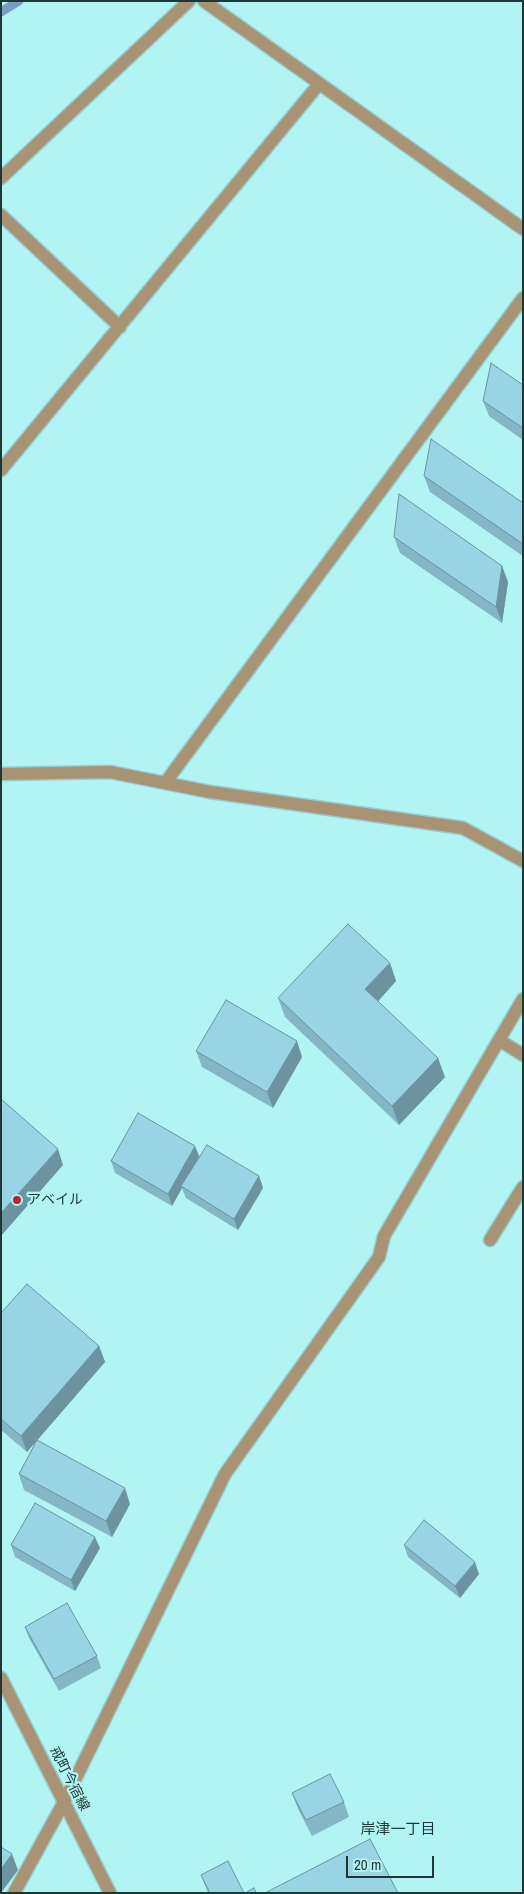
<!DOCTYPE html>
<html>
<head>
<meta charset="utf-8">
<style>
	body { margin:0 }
	#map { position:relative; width:524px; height:1894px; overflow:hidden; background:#b2f3f3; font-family:"Archivo Narrow",sans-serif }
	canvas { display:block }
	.frame { position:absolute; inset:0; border:2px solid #1d3737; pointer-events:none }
	.scale { position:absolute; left:346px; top:1856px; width:88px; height:22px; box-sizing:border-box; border:2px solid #1d3737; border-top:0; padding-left:6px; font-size:15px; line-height:18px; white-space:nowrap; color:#1d3737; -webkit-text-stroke:4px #b2f3f3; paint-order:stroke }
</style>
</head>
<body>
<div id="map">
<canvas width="524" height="1894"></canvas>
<div class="frame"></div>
<div class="scale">20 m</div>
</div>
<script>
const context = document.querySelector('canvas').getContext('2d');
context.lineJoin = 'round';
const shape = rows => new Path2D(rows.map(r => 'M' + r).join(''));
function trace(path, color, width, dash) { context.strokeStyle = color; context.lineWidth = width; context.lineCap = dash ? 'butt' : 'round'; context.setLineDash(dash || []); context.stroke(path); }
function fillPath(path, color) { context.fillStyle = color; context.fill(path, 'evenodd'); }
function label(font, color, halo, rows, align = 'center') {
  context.font = font + ' "Archivo Narrow","Noto Sans JP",sans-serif'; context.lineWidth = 4.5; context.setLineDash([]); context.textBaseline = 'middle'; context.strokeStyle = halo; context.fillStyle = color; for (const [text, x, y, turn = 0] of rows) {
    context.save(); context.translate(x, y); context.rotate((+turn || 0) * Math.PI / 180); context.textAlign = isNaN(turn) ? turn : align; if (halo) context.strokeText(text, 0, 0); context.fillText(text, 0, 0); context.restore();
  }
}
const stream = shape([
	[1,12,19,1]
]);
const minor = shape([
	[204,1,523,229],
	[1,178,189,1],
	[1,215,120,327],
	[1,470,319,84],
	[1,774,110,772,210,792,463,828,523,861],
	[165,783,523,298],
	[499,1040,523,1055],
	[490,1240,523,1187],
	[14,1893,64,1802,225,1474,379,1257,384,1236,523,999]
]);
const tertiary = shape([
	[1,1678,110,1893]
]);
const wall = shape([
	[523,385,523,440,489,416,483,401],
	[424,476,523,503,523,556,430,492],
	[394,537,502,566,508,582,502,623,400,553],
	[390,963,396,981,378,1001,445,1077,399,1125,285,1017,278,998],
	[196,1051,302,1057,273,1108,202,1067],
	[200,1157,259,1176,263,1188,238,1230,186,1198,182,1188,172,1206,115,1173,111,1161],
	[1,1313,99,1346,105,1362,37,1440,130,1504,112,1537,24,1490,19,1474,36,1441,27,1452,1,1430],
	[11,1545,100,1548,75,1591,15,1557],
	[404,1545,479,1574,460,1598,408,1557],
	[25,1627,97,1656,101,1668,59,1691,29,1638],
	[292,1793,344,1802,349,1817,312,1836,298,1809],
	[201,1875,244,1893,208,1893]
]);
const shadedWall = shape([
	[502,566,508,582,502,623,496,607],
	[390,963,396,981,372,1008,365,989],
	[297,1041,302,1057,273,1108,267,1092],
	[438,1058,445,1077,399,1125,392,1106],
	[195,1146,200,1158,181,1186,182,1188,172,1206,168,1194],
	[58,1149,63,1165,1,1236,1,1213],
	[259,1176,263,1188,238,1230,234,1219],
	[99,1346,105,1362,27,1452,21,1436],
	[125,1488,130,1504,112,1537,106,1521],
	[95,1537,100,1548,75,1591,71,1580],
	[475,1562,479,1574,460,1598,455,1586],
	[12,1854,18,1870,1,1893,1,1869]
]);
const building = shape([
	[491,363,523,385,523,428,483,401,491,363],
	[431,439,523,503,523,544,424,476,431,439],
	[399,494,502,566,496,607,394,537,399,494],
	[348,924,390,963,365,989,438,1058,392,1106,278,998,348,924],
	[226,1000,297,1041,267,1092,196,1051,226,1000],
	[1,1099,58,1149,1,1213,1,1099],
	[138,1113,195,1146,168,1194,111,1161,138,1113],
	[207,1145,259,1176,234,1219,181,1186,207,1145],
	[27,1284,99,1346,21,1436,1,1419,1,1313,27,1284],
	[37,1440,125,1488,106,1521,19,1474,37,1440],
	[35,1503,95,1537,71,1580,11,1545,35,1503],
	[424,1520,475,1562,455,1586,404,1545,424,1520],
	[67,1603,97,1656,54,1679,25,1627,67,1603],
	[330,1774,344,1802,306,1820,292,1793,330,1774],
	[370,1839,398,1893,265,1893,370,1839],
	[1,1847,12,1854,1,1869,1,1847],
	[228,1861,244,1893,210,1893,201,1875,228,1861],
	[254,1888,256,1893,245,1893,254,1888]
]);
const markers = [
	[17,1200,5,"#b5233e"]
];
const poiNames = [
	["アベイル",27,1200]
];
const streetNames = [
	["戒町今宿線",69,1779,63]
];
const neighbourhoodNames = [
	["岸津一丁目",398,1830]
];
trace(stream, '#799cc1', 9);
trace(minor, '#94cdcd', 15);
trace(tertiary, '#94cdcd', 15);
trace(minor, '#a89375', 12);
trace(tertiary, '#a89375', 12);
fillPath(wall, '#84b6c5');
fillPath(shadedWall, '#6b94a0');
fillPath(building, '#99d4e5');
trace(building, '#6b94a0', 1);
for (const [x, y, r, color] of markers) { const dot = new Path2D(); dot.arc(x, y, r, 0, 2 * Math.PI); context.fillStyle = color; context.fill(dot); trace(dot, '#b2f3f3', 2); }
label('14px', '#1d3737', '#b2f3f3', poiNames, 'left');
label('14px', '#1d3737', '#b2f3f3', streetNames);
label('15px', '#1d3737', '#b2f3f3', neighbourhoodNames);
</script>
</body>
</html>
